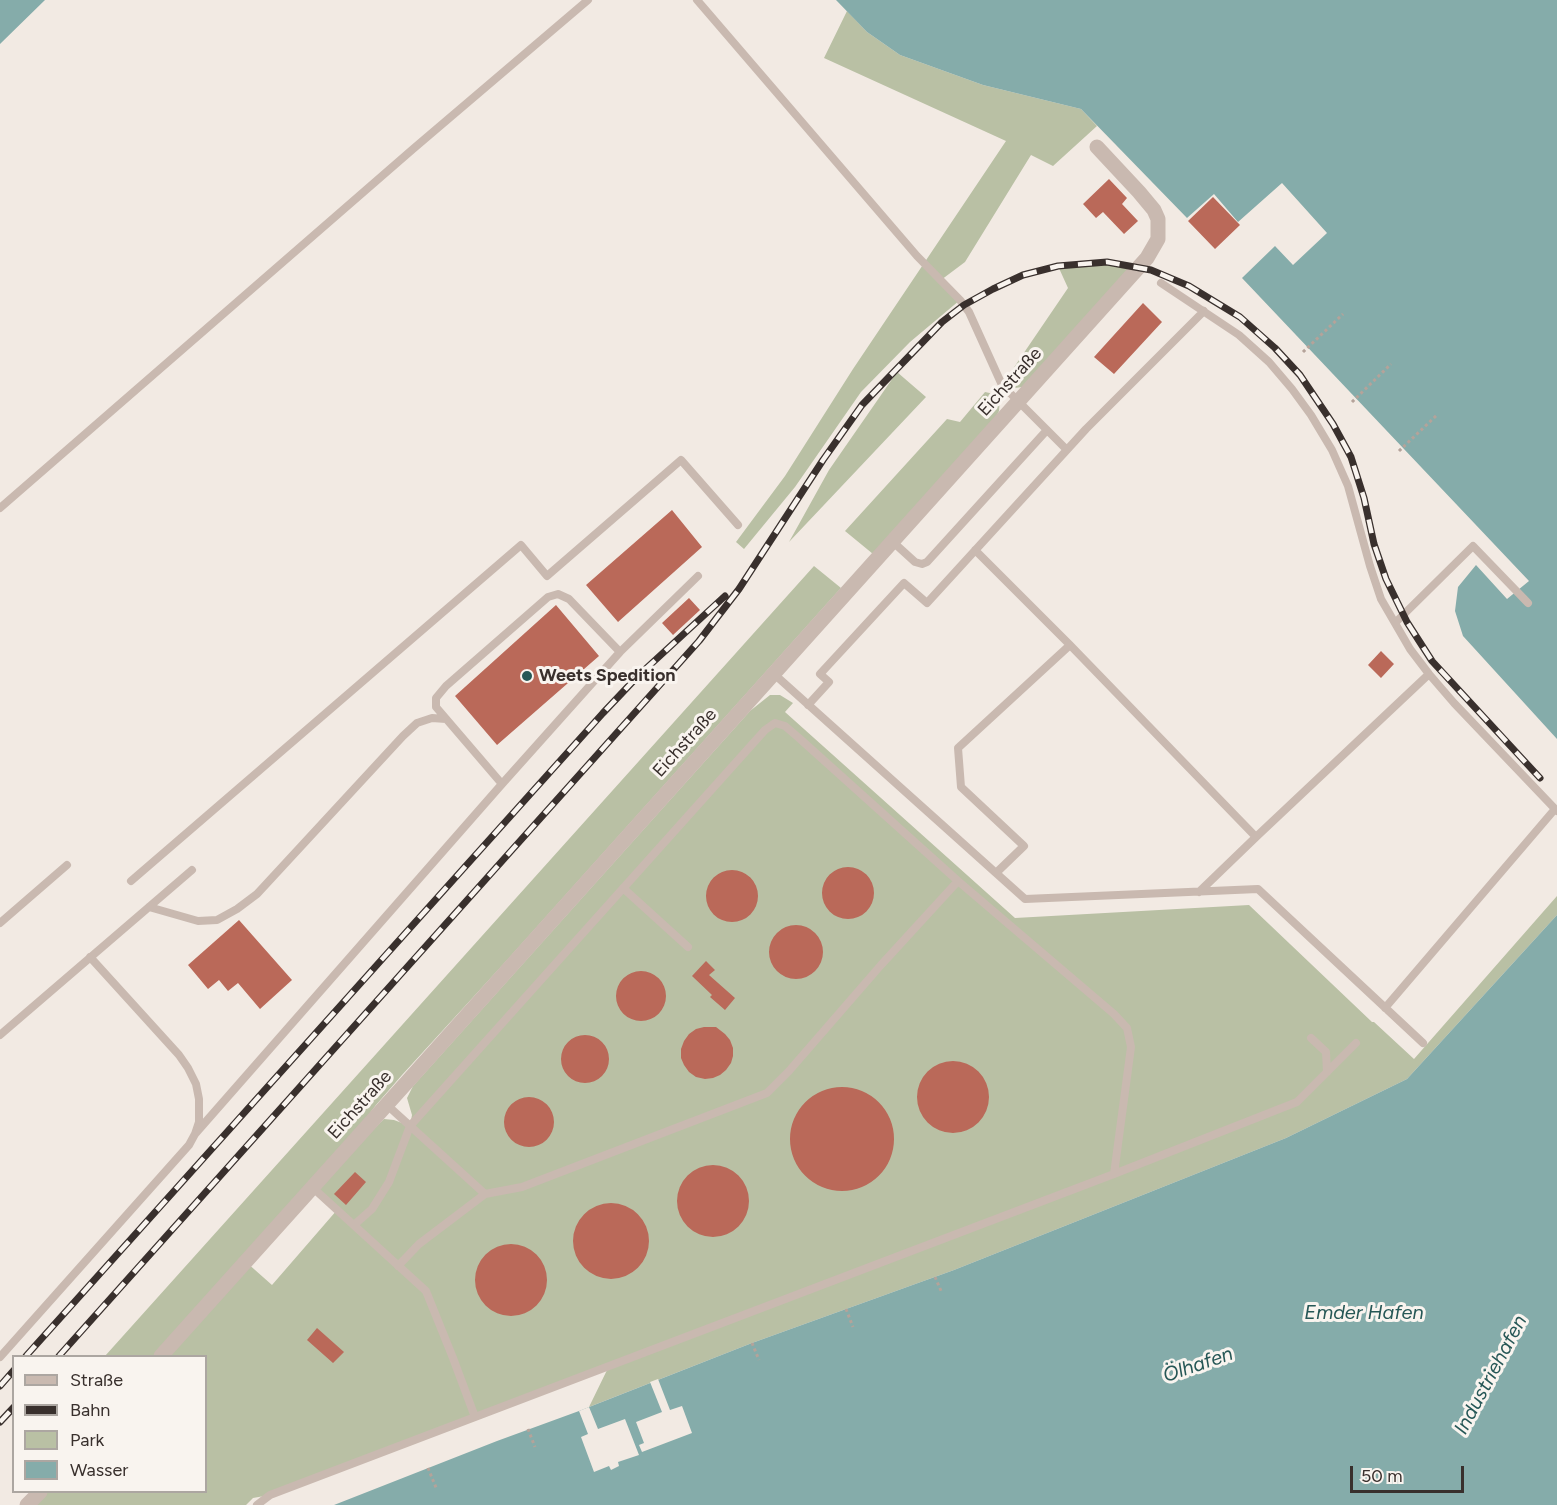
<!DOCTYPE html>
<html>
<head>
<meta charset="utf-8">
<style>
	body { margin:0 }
	#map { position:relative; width:1557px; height:1505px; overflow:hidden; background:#f2eae3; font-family:Figtree,sans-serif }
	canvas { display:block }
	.legend { position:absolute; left:12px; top:1355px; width:195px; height:138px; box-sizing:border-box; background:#f9f4ef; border:2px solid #aca6a1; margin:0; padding:8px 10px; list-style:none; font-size:18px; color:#39302d }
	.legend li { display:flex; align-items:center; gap:12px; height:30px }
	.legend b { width:30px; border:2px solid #aca6a1 }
	.scale { position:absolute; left:1350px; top:1466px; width:114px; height:27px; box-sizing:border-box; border:3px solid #39302d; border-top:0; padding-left:8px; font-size:18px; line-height:21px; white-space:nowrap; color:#39302d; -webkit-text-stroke:4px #f9f4ef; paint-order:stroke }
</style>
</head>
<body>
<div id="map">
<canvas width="1557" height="1505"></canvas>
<ul class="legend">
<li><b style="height:8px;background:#c9b9b0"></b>Straße</li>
<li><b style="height:8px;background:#39302d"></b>Bahn</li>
<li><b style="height:16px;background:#b9c0a4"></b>Park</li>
<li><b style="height:16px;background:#85acaa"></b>Wasser</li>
</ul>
<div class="scale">50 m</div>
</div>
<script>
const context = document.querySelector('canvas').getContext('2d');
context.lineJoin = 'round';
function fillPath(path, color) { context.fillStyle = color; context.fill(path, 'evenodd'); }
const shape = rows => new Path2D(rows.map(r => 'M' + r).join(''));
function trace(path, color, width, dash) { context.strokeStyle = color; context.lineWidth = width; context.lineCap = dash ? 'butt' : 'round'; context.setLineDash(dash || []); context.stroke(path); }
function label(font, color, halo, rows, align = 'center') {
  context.font = font + ' Figtree,sans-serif'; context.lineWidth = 6; context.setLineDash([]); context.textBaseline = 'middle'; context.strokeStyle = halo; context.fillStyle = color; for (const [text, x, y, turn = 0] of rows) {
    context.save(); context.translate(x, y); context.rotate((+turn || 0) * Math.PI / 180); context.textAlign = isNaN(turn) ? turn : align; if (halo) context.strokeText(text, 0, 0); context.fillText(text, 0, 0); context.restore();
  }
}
const green = shape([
	[847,11,867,32,900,55,983,85,1081,109,1097,126,1053,166,1031,155,965,262,941,280,960,300,910,342,861,392,795,487,744,549,736,542,785,476,853,369,1006,141,824,58],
	[1107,262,1139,267,1022,387,1015,388,1005,380,1002,385,1068,288,1058,266],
	[897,372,926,397,789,542,829,470],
	[985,392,994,394,1000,399,999,411,996,417,873,554,845,531,947,419,960,422],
	[814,566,841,588,509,958,402,1075,376,1105,317,1183,384,1119,394,1120,410,1126,412,1115,407,1098,413,1086,750,711,770,695,780,695,793,703,785,712,1015,918,1249,905,1372,1022,1374,1022,1414,1059,1557,896,1557,915,1407,1079,1286,1138,954,1270,752,1343,589,1407,609,1366,270,1495,253,1498,246,1505,27,1505,40,1492,206,1492,206,1356,105,1356],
	[313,1188,337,1210,272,1285,246,1262]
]);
const water = shape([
	[0,0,45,0,0,44],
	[836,0,1557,0,1557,739,1463,636,1455,611,1458,587,1476,565,1507,599,1529,581,1242,278,1275,246,1293,265,1327,233,1282,183,1238,222,1214,194,1187,218,1081,109,983,85,900,55,867,32],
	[1557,915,1557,1505,334,1505,497,1441,579,1411,752,1343,954,1270,1286,1138,1407,1079]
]);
const pier = shape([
	[658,1379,670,1410,682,1406,692,1433,642,1452,639,1445,644,1443,636,1422,662,1412,650,1382],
	[589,1407,598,1429,625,1419,639,1455,618,1462,619,1466,611,1470,609,1466,594,1472,581,1437,588,1434,579,1411]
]);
const building = shape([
	[1109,179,1127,198,1122,204,1138,221,1124,234,1103,212,1096,218,1083,204],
	[1213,197,1240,225,1215,249,1188,221],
	[1143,303,1162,322,1114,374,1094,357],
	[672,510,702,547,618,622,586,585],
	[689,598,700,610,673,635,662,623],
	[556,605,599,656,497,745,455,696],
	[1381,651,1394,664,1381,678,1368,665],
	'822 893a26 26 0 1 1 52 0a26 26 0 1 1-52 0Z',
	'706 896a26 26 0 1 1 52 0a26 26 0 1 1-52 0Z',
	[239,920,292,980,260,1009,238,983,228,991,219,980,208,989,188,965],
	'769 952a27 27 0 1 1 54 0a27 27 0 1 1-54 0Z',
	[706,961,715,970,709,975,735,998,725,1010,710,997,712,995,692,976],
	'616 996a25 25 0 1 1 50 0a25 25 0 1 1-50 0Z',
	[704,1027,716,1027,725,1034,730,1040,733,1048,733,1056,731,1063,726,1070,720,1075,713,1078,705,1079,696,1077,689,1072,684,1065,681,1058,681,1049,684,1041,689,1034,696,1029],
	'561 1059a24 24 0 1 1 48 0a24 24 0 1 1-48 0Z',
	'917 1097a36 36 0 1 1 72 0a36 36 0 1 1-72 0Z',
	'790 1139a52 52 0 1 1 104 0a52 52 0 1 1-104 0Z',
	'504 1122a25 25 0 1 1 50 0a25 25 0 1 1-50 0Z',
	'677 1201a36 36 0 1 1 72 0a36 36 0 1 1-72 0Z',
	[355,1172,366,1182,346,1205,334,1194],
	'573 1241a38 38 0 1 1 76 0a38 38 0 1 1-76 0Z',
	'475 1280a36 36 0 1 1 72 0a36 36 0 1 1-72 0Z',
	[317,1328,344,1352,333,1363,307,1340]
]);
const path = shape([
	[1303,352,1343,314],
	[1352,402,1391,364],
	[1399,451,1438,414],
	[935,1277,942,1293],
	[846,1309,853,1327],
	[752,1343,759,1360],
	[528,1429,535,1447],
	[428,1468,437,1490]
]);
const lane = shape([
	[697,0,917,256,960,300,969,312,1002,385,1067,450],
	[1161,283,1239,335,1269,362,1292,389,1311,415,1332,450,1348,486,1370,566,1381,599,1410,649,1429,674,1454,703,1557,811],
	[0,508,413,149,588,0],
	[893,542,915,562,922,564,927,562,1047,430],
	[975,550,1070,645,1256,837,1199,892],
	[1395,623,1473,546,1528,603],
	[774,674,1025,899,1258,889,1423,1043],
	[808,705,829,682,820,674,904,583,927,603,1086,429,1204,311],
	[502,784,436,707,436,698,446,686,548,597,558,594,569,599,620,652],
	[1256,837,1429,674],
	[996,873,1024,846,961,787,958,748,1070,645],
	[131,881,521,545,547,576,681,460,738,525],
	[623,888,688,947],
	[149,907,198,921,217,920,237,909,257,894,403,736,417,723,432,718,446,719],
	[0,923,67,865],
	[1385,1008,1555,809],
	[0,1035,192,870],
	[1311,1038,1326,1052,1327,1072],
	[387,1105,485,1194,419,1244,398,1266],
	[195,1134,502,784,620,652,698,576],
	[312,1187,426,1291,453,1358,475,1417],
	[485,1194,522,1187,767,1093,789,1071,881,965,958,881],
	[354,1225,372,1209,389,1182,410,1126,765,730,775,723,785,726,799,738,958,881,1114,1014,1127,1028,1131,1047,1114,1174],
	[0,1357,189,1145,195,1134,199,1122,199,1099,196,1084,188,1068,179,1055,90,957],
	[257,1505,270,1495,1114,1174,1297,1102,1356,1043]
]);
const street = shape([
	[161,1356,1147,258,1158,239,1158,219,1154,210,1139,192,1097,147],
	[27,1505,40,1492]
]);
const rail = shape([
	[26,1356,603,713,639,675,725,596],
	[59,1356,699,641,739,589,823,460,862,405,942,322,964,305,993,289,1023,275,1058,266,1107,262,1151,270,1189,286,1240,317,1275,348,1300,375,1333,424,1351,457,1364,498,1374,544,1386,579,1407,622,1432,661,1540,778],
	[0,1386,14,1370],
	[0,1422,14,1407]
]);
const markers = [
	[527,676,6,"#265756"]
];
const streetNames = [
	["Eichstraße",1010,382,-48],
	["Eichstraße",685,743,-48],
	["Eichstraße",360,1105,-48]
];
const poiNames = [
	["Weets Spedition",539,676]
];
const waterNames = [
	["Emder Hafen",1364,1313],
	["Ölhafen",1198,1365,-19],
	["Industriehafen",1491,1375,-62]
];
fillPath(green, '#b9c0a4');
fillPath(water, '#85acaa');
fillPath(pier, '#f2eae3');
fillPath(building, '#ba6959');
trace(path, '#b5a39a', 3, [3, 3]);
trace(lane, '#c9b9b0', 8);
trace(street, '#c9b9b0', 15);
trace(rail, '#39302d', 7);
trace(rail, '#f9f4ef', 4.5, [14]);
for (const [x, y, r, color] of markers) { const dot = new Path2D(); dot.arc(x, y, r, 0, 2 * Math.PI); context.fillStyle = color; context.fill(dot); trace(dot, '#f9f4ef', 2); }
label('18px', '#39302d', '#f9f4ef', streetNames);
label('bold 18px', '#39302d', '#f9f4ef', poiNames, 'left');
label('italic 20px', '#265756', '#f9f4ef', waterNames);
</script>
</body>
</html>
